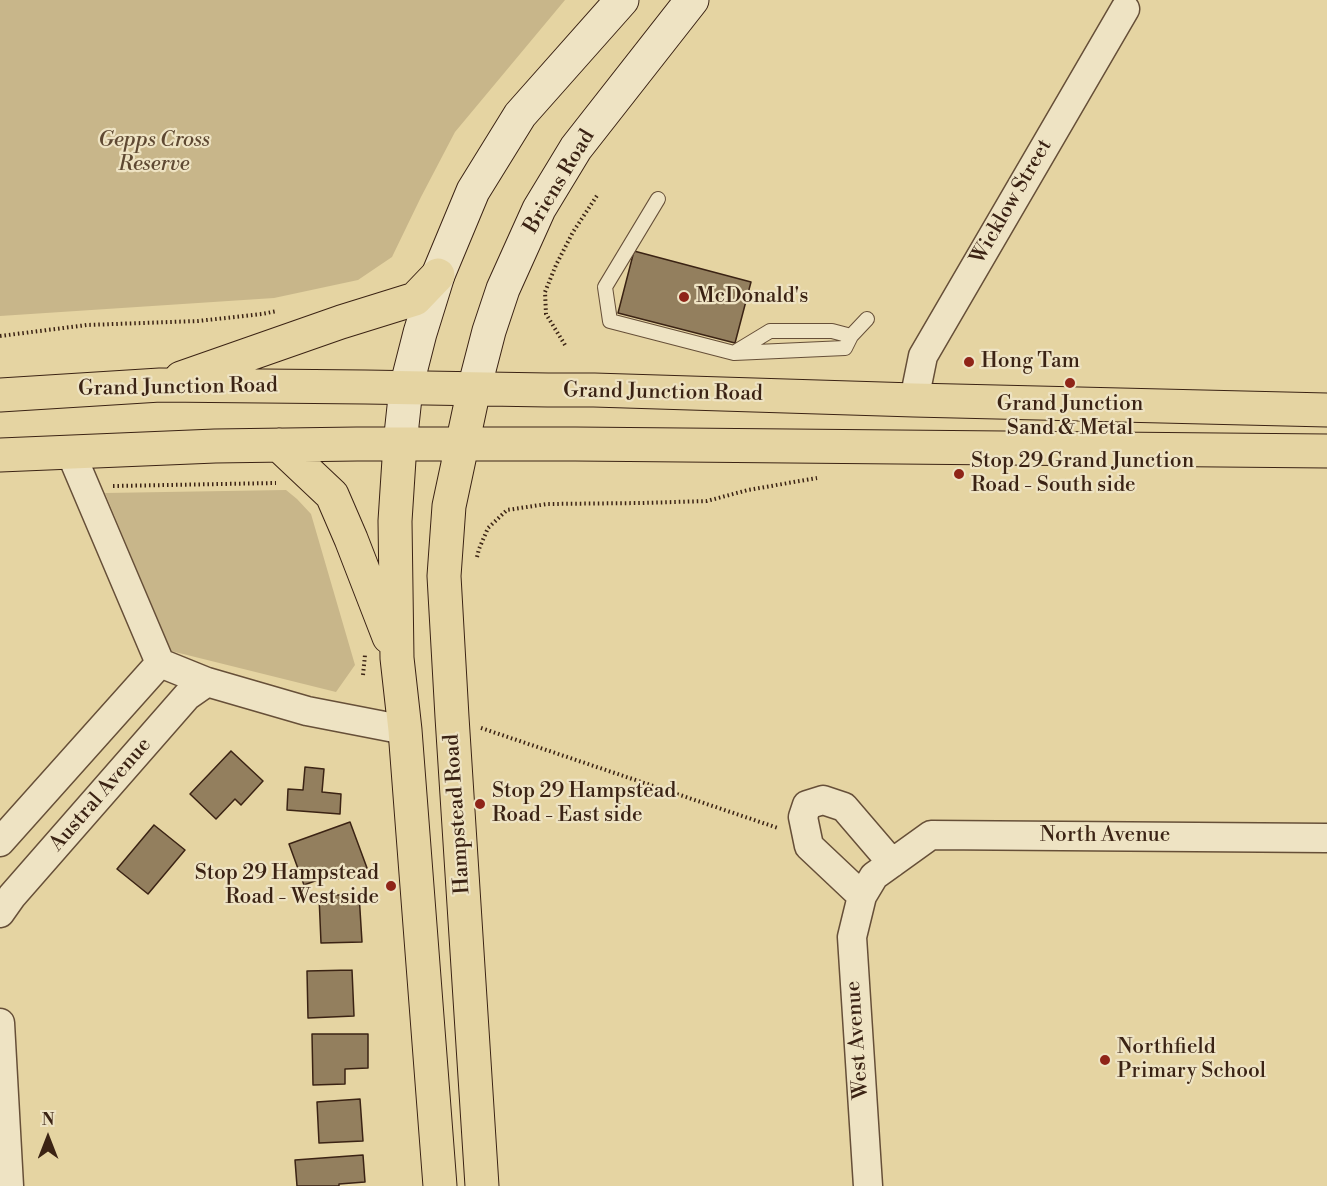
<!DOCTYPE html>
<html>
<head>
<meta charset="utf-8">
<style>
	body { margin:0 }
	#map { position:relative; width:1327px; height:1186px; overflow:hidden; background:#e5d4a2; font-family:"Libre Bodoni",serif }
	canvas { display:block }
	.north { position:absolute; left:18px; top:1108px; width:60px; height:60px; -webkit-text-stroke:4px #eee3c3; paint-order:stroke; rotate:0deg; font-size:16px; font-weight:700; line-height:24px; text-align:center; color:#3b2314 }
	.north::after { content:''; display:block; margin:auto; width:21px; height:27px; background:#3b2314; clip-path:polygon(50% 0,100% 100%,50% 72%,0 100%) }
</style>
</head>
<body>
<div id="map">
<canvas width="1327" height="1186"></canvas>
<div class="north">N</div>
</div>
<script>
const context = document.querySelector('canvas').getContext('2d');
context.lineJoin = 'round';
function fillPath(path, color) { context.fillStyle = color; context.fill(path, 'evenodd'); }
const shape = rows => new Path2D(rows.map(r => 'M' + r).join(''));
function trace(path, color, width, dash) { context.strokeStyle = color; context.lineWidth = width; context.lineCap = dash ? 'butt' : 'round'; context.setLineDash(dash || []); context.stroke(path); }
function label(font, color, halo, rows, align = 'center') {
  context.font = font + ' "Libre Bodoni",serif'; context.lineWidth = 4.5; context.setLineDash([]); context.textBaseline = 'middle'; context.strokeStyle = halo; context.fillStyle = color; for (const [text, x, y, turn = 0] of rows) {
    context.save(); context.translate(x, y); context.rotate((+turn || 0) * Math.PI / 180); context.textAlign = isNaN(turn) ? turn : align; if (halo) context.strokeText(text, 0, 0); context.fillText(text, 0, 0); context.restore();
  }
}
const green = shape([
	[0,0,565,0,455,132,421,197,392,257,358,280,274,298,0,316],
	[286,490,297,499,311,514,355,665,336,692,171,651,105,493]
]);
const building = shape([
	[634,251,751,282,735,343,618,313,634,251],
	[231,751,263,781,241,805,235,799,216,819,190,794,231,751],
	[305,767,324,769,322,792,341,794,340,814,287,810,288,789,303,790,305,767],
	[350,822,367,868,335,880,334,874,304,885,289,844,350,822],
	[154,825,185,850,148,894,117,869,154,825],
	[359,894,362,942,321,943,319,896,359,894],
	[352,970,354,1016,308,1018,307,971,352,970],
	[312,1034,368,1034,368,1068,345,1069,345,1084,313,1085,312,1034],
	[360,1099,363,1141,319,1143,317,1102,360,1099],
	[363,1155,365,1182,339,1184,339,1186,297,1186,295,1160,363,1155]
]);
const path = shape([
	[0,336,87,325,198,321,262,314,277,311],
	[565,345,546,314,545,292,556,265,573,232,598,194],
	[113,486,276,483],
	[477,557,479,549,488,528,507,510,547,504,642,503,707,501,748,490,817,478],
	[363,675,365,655],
	[481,728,778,828]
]);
const service = shape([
	[658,199,605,287,610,321,734,353,845,348,851,336,867,319],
	[737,351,770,331,832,331,851,336]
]);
const minor = shape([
	[914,400,923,356,1125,9],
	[70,451,160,663,207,682,307,711,405,730],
	[0,842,160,663],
	[862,896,809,846,803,817,807,805,823,800,844,807,892,863],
	[0,913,12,896,187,696,207,682],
	[0,1023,9,1186],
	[868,1186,852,937,862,896,874,876,931,835,1327,838]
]);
const secondary = shape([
	[474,389,489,331,503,289,539,209,576,148,692,0],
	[400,444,406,388,420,333,438,275,473,191,520,115,622,0]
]);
const trunk = shape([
	[181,378,341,322,415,299,438,275],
	[474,389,449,506,444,576,452,717,482,1186],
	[0,395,160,385,365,387,548,390,594,390,914,400,1327,410],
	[400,444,395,521,397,658,405,730,440,1186],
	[279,445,332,495,351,539,389,637],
	[0,455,215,446,357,444,575,444,1327,451]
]);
const markers = [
	[684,297,6,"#8f2418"],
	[969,362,6,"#8f2418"],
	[1070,383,6,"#8f2418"],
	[959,474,6,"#8f2418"],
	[480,804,6,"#8f2418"],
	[391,886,6,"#8f2418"],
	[1105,1060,6,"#8f2418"]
];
const parkNames = [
	["Gepps Cross",154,141],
	["Reserve",154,165]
];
const streetNames = [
	["Briens Road",560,182,-59],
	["Wicklow Street",1012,202,-60],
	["Grand Junction Road",178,388,-1],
	["Grand Junction Road",663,393,1],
	["Austral Avenue",101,795,-49],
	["Hampstead Road",458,814,-94],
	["North Avenue",1105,836],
	["West Avenue",858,1040,-94]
];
const poiNames = [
	["McDonald's",696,297],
	["Hong Tam",981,362],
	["Grand Junction",1070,405,"center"],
	["Sand & Metal",1070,429,"center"],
	["Stop 29 Grand Junction",971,462],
	["Road - South side",971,486],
	["Stop 29 Hampstead",492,792],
	["Road - East side",492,816],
	["Stop 29 Hampstead",379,874,"right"],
	["Road - West side",379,898,"right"],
	["Northfield",1117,1048],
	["Primary School",1117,1072]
];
fillPath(green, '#c8b68a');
fillPath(building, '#937f5e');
trace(building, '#3b2314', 1.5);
trace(service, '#664f38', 16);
trace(minor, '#664f38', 31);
trace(secondary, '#3b2314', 35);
trace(trunk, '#3b2314', 35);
trace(path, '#3b2314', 4, [1.5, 3]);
trace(service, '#eee3c3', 14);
trace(minor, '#eee3c3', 28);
trace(secondary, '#eee3c3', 33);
trace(trunk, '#e5d4a2', 33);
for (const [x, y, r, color] of markers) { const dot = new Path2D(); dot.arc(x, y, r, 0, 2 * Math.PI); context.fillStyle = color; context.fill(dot); trace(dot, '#eee3c3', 2); }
label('italic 21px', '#5e4832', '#eee3c3', parkNames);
label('21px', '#3b2314', '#eee3c3', streetNames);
label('21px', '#3b2314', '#eee3c3', poiNames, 'left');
</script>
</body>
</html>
